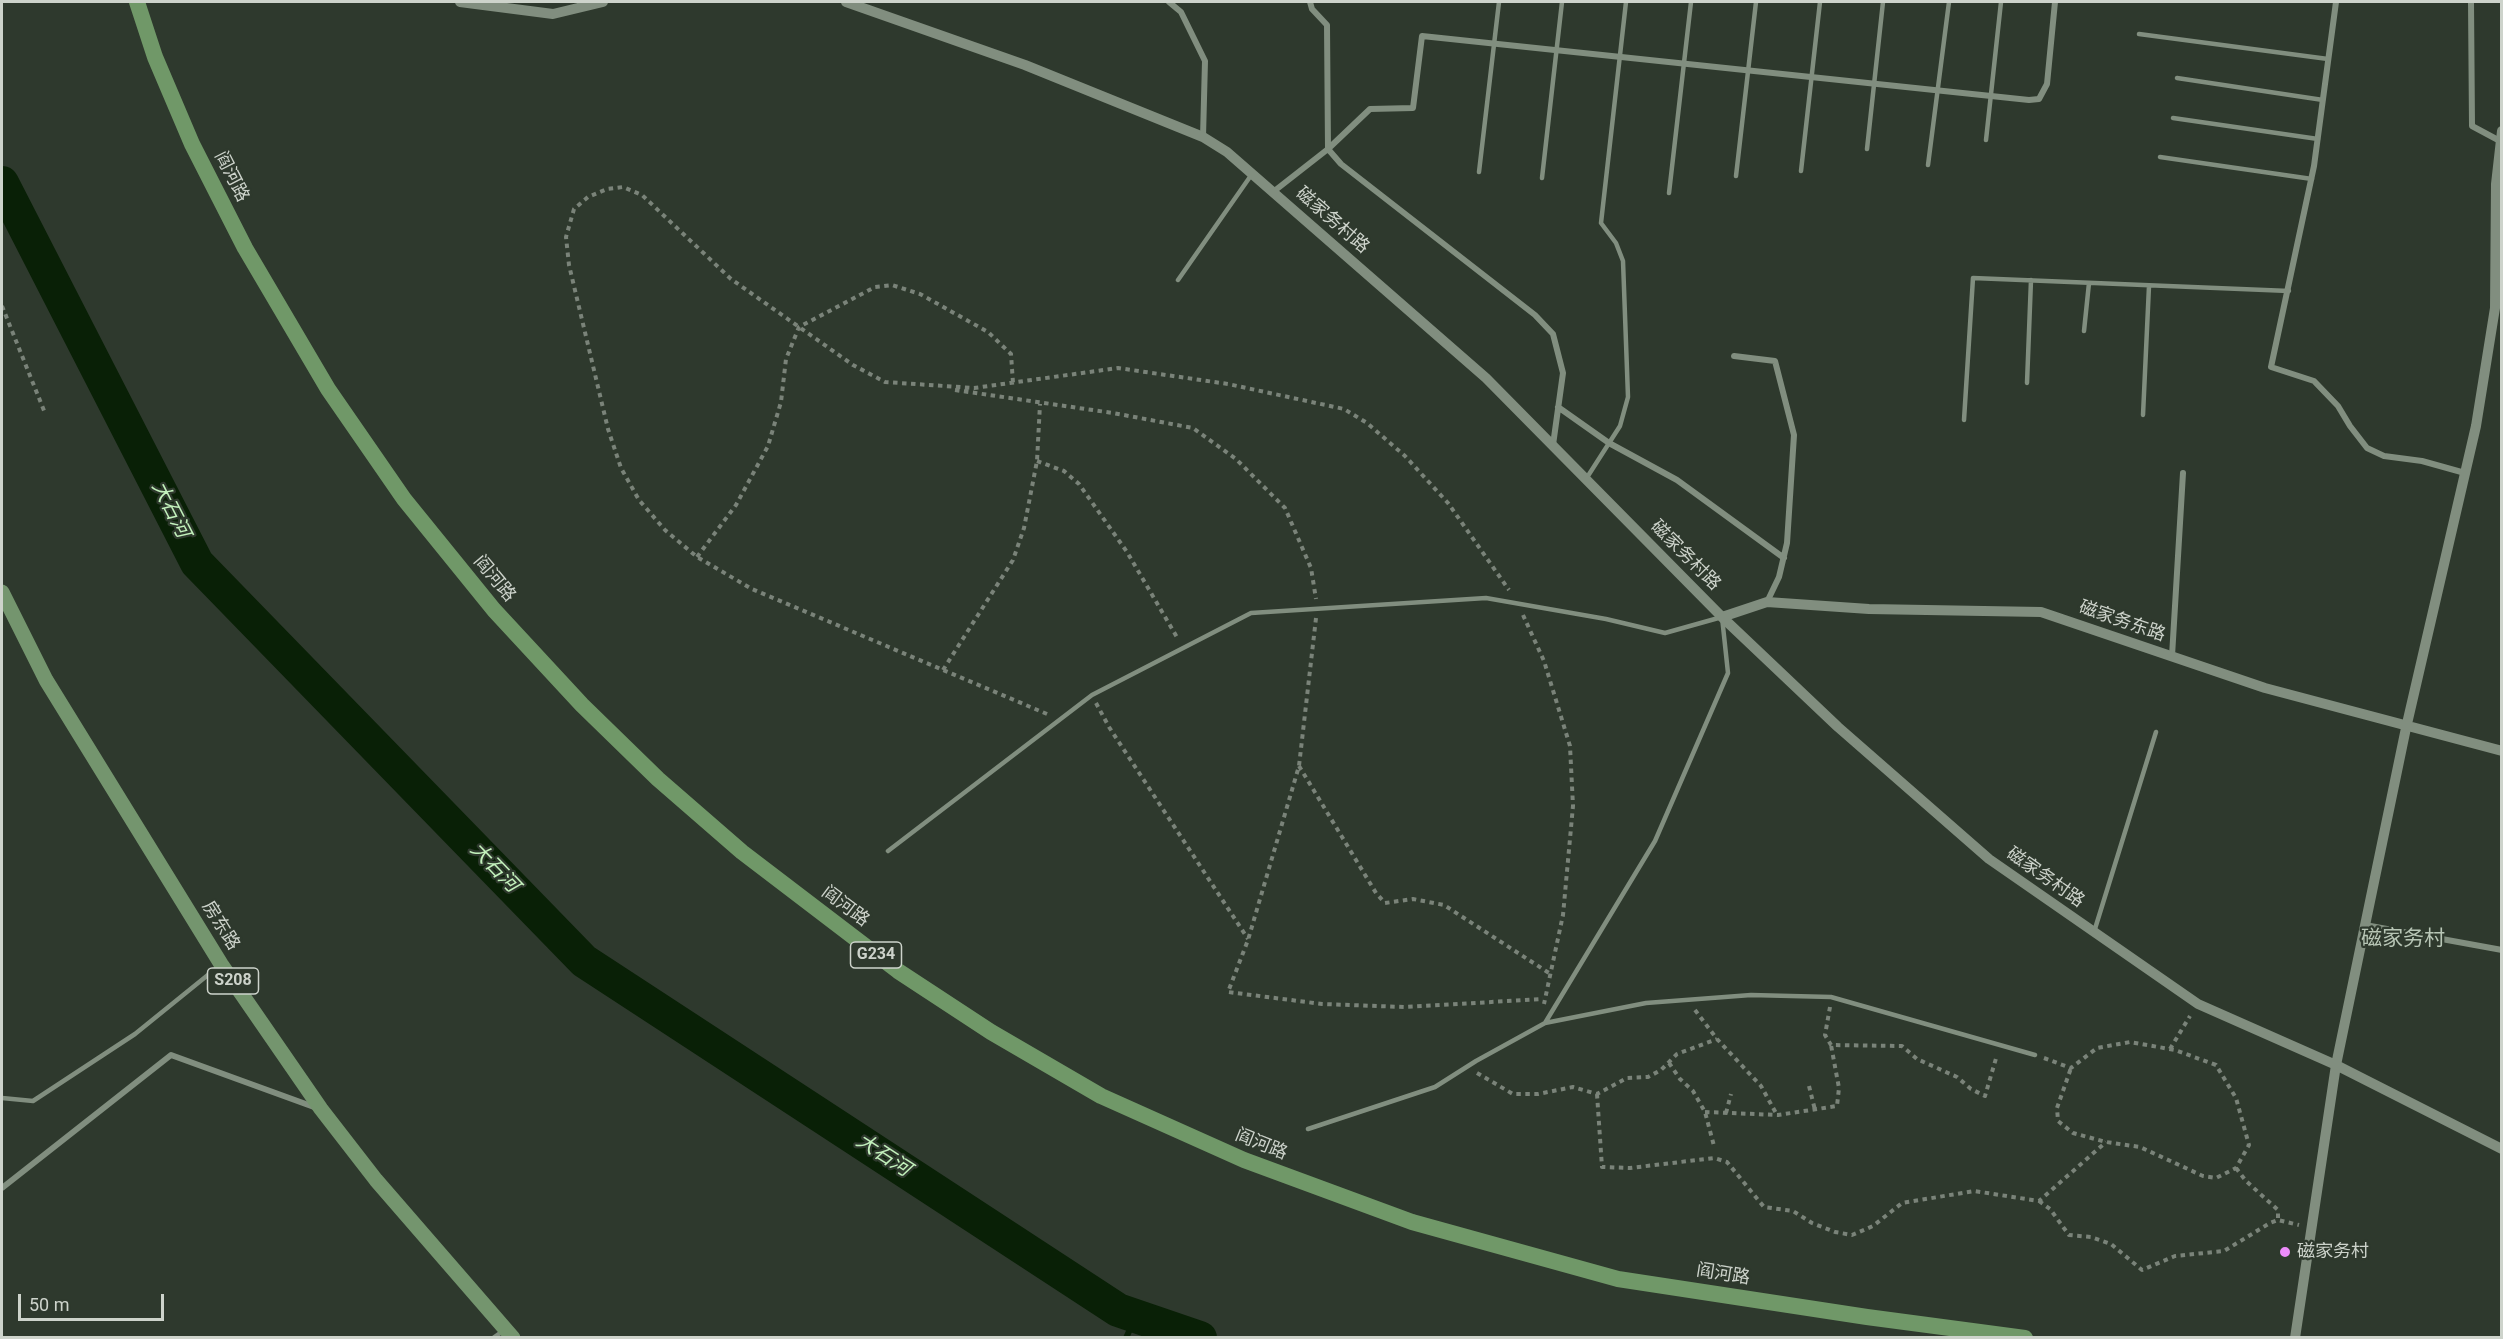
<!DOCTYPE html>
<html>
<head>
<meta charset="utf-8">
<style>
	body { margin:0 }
	#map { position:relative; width:2503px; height:1339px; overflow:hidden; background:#2e392d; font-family:Roboto,sans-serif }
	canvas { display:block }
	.frame { position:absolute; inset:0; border:3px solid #cdd3cb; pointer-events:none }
	.scale { position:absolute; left:18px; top:1294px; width:146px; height:27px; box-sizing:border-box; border:3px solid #cdd3cb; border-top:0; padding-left:8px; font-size:18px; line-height:21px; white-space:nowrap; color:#cdd3cb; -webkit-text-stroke:4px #2e392d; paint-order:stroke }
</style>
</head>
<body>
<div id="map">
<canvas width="2503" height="1339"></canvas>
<div class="frame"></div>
<div class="scale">50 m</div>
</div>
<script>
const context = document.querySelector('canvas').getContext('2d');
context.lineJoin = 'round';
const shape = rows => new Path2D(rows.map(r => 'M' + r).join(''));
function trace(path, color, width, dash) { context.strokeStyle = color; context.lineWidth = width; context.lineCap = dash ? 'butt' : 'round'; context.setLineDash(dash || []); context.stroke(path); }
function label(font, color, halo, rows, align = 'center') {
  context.font = font + ' Roboto,"Noto Sans SC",sans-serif'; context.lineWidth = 4.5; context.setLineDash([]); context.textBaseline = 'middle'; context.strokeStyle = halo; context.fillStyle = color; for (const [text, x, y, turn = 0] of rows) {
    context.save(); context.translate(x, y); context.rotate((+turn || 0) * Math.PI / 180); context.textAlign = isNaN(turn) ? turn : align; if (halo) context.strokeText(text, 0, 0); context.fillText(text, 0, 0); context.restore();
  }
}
const stream = shape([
	[1126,1338,1136,1316]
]);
const river = shape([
	[2,183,197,563,584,961,1118,1310,1200,1338]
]);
const path = shape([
	[2,306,45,413],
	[955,390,1113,413,1193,428,1236,459,1285,508,1311,568,1316,599],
	[1037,461,1064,471,1079,484,1127,552,1178,639],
	[697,557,736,505,768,446,781,402,786,359,799,327,875,287,892,285,920,294,988,332,1011,354,1013,383],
	[1523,615,1544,661,1570,746,1573,806,1563,915,1544,1004],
	[1316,618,1299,766,1248,940,1228,992,1322,1004,1405,1007,1543,999],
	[943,670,1013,560,1024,528,1037,461,1040,404],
	[1096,703,1109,727,1248,939],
	[1047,714,752,589,697,557,665,530,639,500,621,468,608,429,569,265,566,237,574,209,588,197,607,189,623,187,642,195,731,279,853,365,885,382,974,388,1118,368,1228,384,1344,409,1367,423,1405,456,1448,503,1509,590],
	[1299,766,1376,893,1385,903,1413,899,1444,905,1549,973],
	[1830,1007,1825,1035,1831,1045,1902,1046,1917,1059,1957,1077,1971,1089,1985,1096,1997,1055],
	[1695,1010,1717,1039,1761,1086,1777,1115],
	[2170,1049,2190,1016],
	[2044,1058,2071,1068,2097,1048,2130,1042,2175,1050,2216,1065,2236,1098,2249,1145,2236,1168,2216,1178,2203,1176,2140,1147,2106,1142,2073,1133,2058,1121,2057,1108,2071,1068],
	[1669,1063,1680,1079,1693,1091,1705,1112,1714,1146],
	[1477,1073,1513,1094,1538,1094,1573,1087,1597,1094,1627,1078,1648,1077,1661,1070,1677,1054,1717,1039],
	[1809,1086,1815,1110],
	[1597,1094,1602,1167,1630,1168,1714,1158,1727,1162,1764,1207,1793,1211,1812,1223,1835,1232,1852,1235,1873,1226,1902,1203,1974,1191,2039,1201,2106,1142],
	[1705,1112,1778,1115,1837,1106,1839,1088,1831,1045],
	[1726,1113,1731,1094],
	[2236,1168,2246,1181,2278,1210,2278,1220],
	[2039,1201,2050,1209,2069,1235,2091,1237,2111,1244,2142,1270,2175,1256,2224,1251,2270,1223,2278,1220,2299,1225]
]);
const service = shape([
	[2139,34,2328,59],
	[2177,78,2323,100],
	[2173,118,2318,139],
	[1986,140,2001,2],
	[1867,149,1883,2],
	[2160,157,2312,179],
	[1928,165,1949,2],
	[1801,171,1820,2],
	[1479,172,1499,2],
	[1736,176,1756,2],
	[1542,178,1562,2],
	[1669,193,1691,2],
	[1178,280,1252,174],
	[2084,331,2089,283],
	[2027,383,2031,280],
	[2143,415,2149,286],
	[1964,420,1973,278,2289,291],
	[1586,479,1620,426,1628,397,1623,261,1616,243,1601,223,1626,2],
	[888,851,1092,695,1251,613,1486,598,1606,619,1665,633,1722,617,1728,673,1655,841,1545,1023,1476,1061,1435,1087,1308,1129],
	[2094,932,2156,732],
	[1545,1023,1646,1003,1751,995,1831,997,2035,1055],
	[2,1098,33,1101,135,1034,219,966],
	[493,1338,503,1331]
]);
const minor = shape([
	[1169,2,1181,12,1205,61,1203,137],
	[1310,2,1312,9,1327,25,1328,149,1341,164,1535,315,1553,334,1563,373,1553,445],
	[2336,2,2314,166,2271,367,2314,381,2338,406,2350,426,2367,448,2384,456,2422,461,2465,473],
	[2471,2,2472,126,2500,141],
	[1273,192,1328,149,1370,109,1413,108,1422,36,2029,100,2039,99,2047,84,2055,2],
	[1734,356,1775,361,1794,435,1787,543,1779,577,1767,602],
	[1558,407,1609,443,1677,480,1784,558],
	[2172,656,2183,473],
	[2365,925,2502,950],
	[2,1188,171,1055,314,1107]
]);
const tertiary = shape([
	[460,2,553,14,603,2],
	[846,2,1025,65,1203,137,1227,152,1486,378,1722,617,1838,727,1989,859,2198,1004,2336,1065,2502,1149],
	[1722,617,1767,602,1869,609,2041,612,2265,688,2502,751],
	[2295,1338,2336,1065,2406,728,2476,426,2495,308,2496,184,2502,131]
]);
const primary = shape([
	[2,592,46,680,221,964,321,1109,376,1180,513,1338]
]);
const trunk = shape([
	[137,2,155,57,192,144,245,248,328,389,404,499,494,610,582,705,658,779,742,852,898,971,991,1032,1101,1096,1244,1160,1412,1222,1618,1279,1867,1317,2025,1338]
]);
const markers = [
	[2285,1252,6,"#ec8cfa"]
];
const shields = [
	[876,955,51],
	[233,981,51]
];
const shieldNames = [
	["G234",876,955],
	["S208",233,981]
];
const streetNames = [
	["阎河路",231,177,63],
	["磁家务村路",1332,221,41],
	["磁家务村路",1685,556,45],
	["阎河路",494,579,50],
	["磁家务东路",2122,622,19],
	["磁家务村路",2045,878,35],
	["阎河路",845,907,37],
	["房东路",220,926,58],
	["阎河路",1261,1145,22],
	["阎河路",1723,1275,9]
];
const poiNames = [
	["磁家务村",2297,1252]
];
const waterNames = [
	["大石河",170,510,63],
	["大石河",494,868,46],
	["大石河",883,1156,33]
];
const quarterNames = [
	["磁家务村",2403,940]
];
trace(stream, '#092006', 6);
trace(river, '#092006', 34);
trace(path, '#7a8379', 4, [4.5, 4.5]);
trace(service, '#818e7f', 4.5);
trace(minor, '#818e7f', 6);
trace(tertiary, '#818e7f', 10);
trace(primary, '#74956e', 15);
trace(trunk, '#709868', 16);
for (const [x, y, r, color] of markers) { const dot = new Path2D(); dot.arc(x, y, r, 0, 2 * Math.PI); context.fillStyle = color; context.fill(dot); trace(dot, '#2e392d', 2); }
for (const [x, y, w] of shields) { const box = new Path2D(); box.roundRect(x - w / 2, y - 13, w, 26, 4.5); context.fillStyle = '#2e392d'; context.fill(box); trace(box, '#cdd3cb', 1.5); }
label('bold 16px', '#cdd3cb', null, shieldNames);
label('18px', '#cdd3cb', '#2e392d', streetNames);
label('18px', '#cdd3cb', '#2e392d', poiNames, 'left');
label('italic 20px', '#c3f1bc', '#2e392d', waterNames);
label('21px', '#b8c6b6', '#2e392d', quarterNames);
</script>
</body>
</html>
